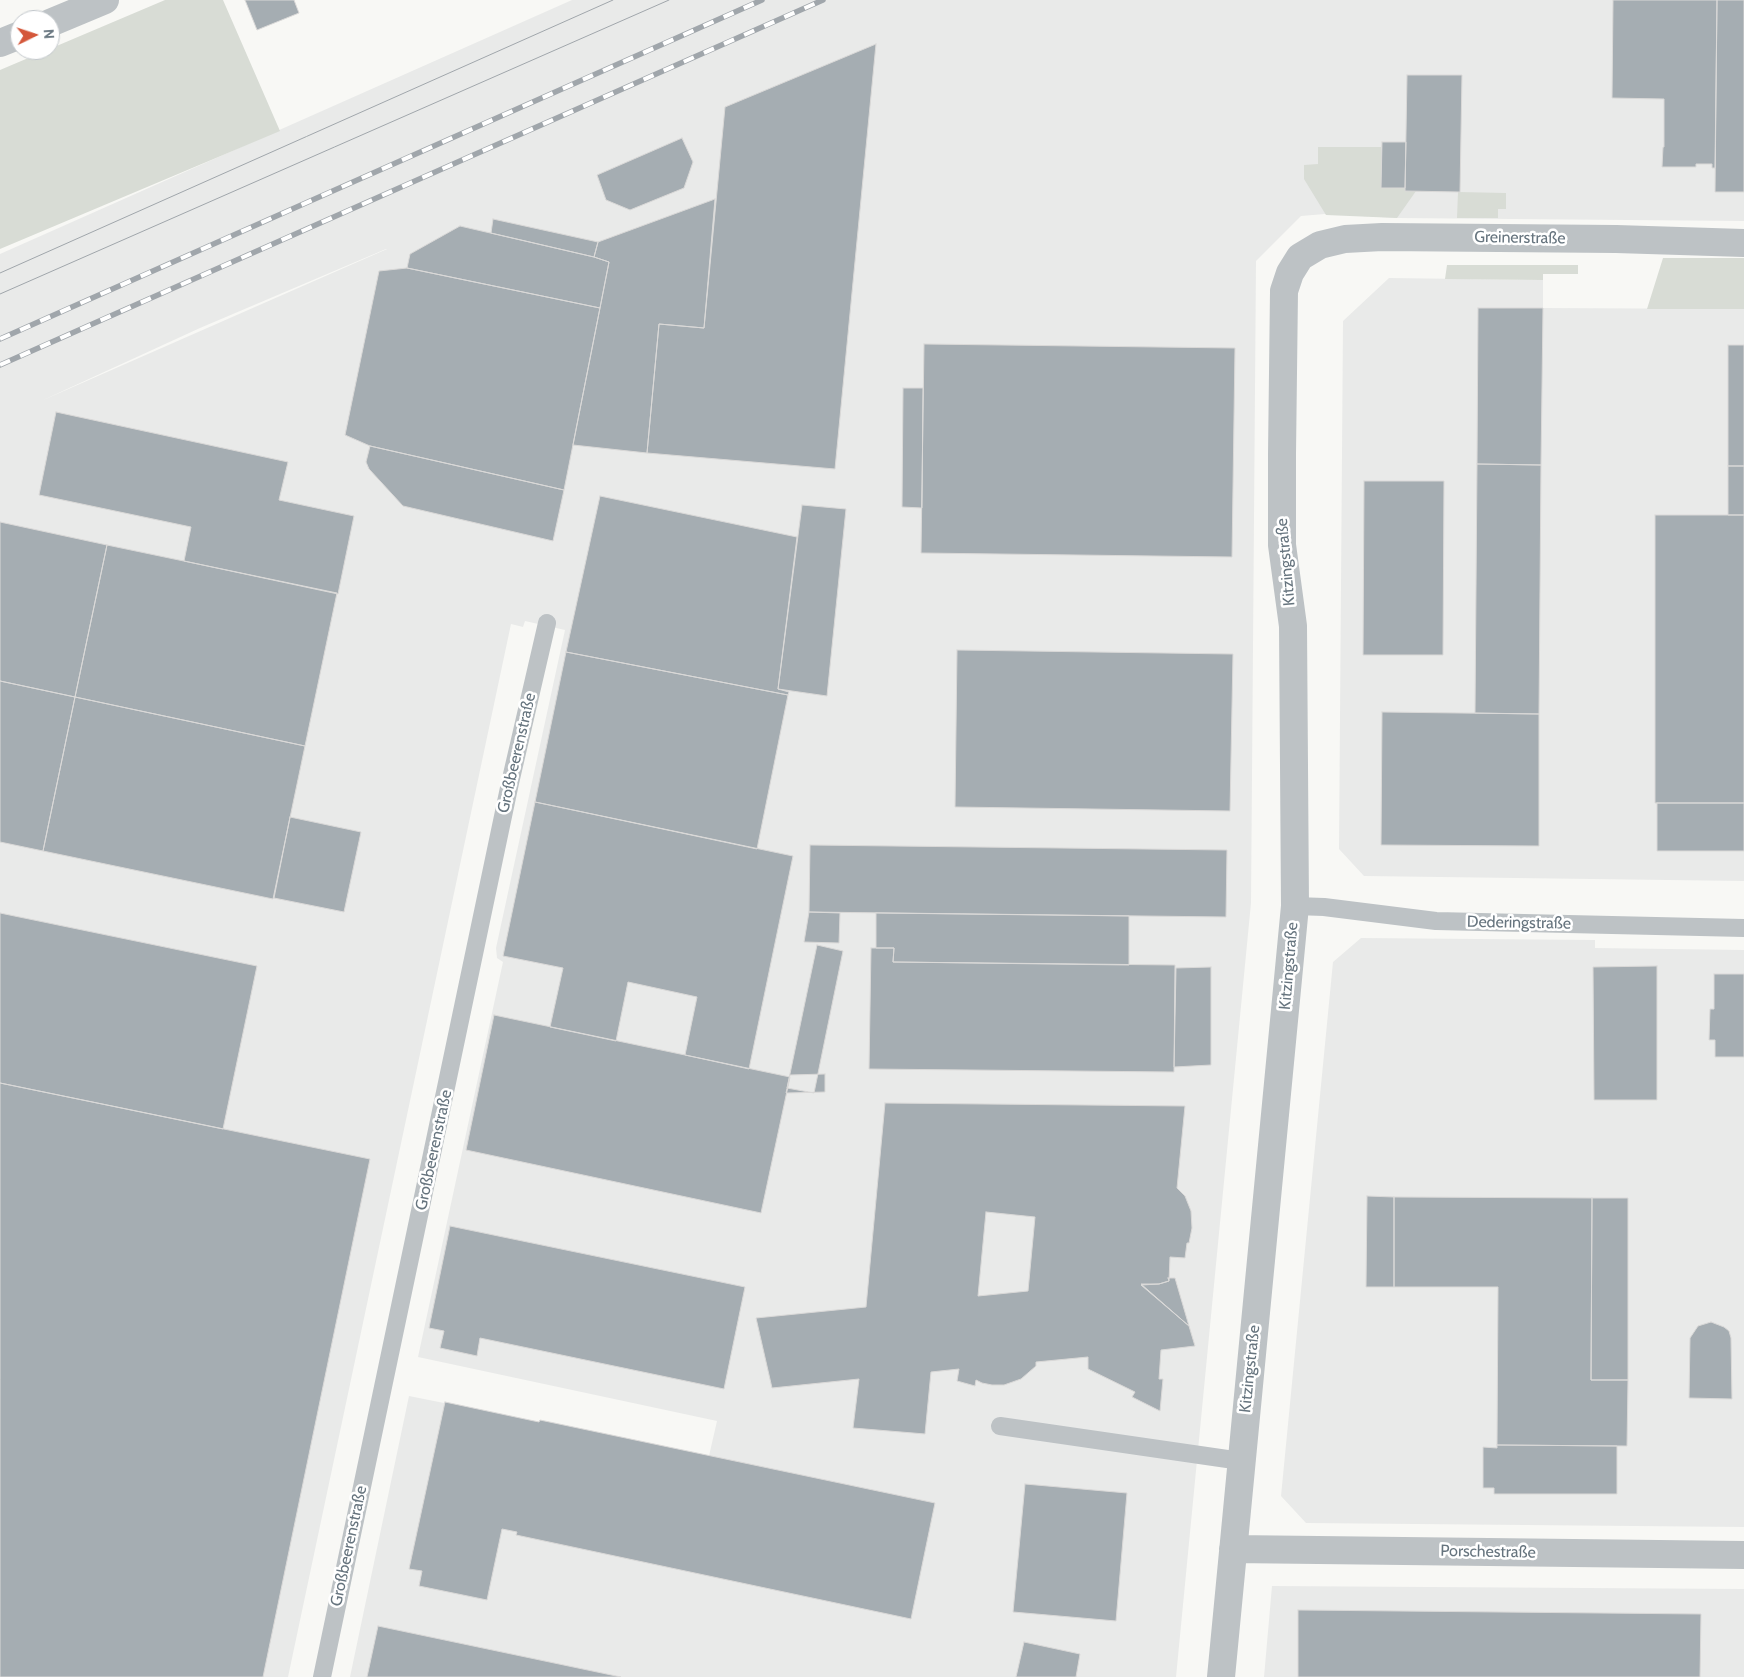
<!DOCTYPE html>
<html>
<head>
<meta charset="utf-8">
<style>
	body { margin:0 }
	#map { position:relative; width:1744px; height:1677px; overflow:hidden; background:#f8f8f5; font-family:Cabin,sans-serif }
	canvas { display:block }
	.north { position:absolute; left:10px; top:10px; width:50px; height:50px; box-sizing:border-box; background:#fff; border:1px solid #c2c7cb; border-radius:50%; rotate:86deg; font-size:14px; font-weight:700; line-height:20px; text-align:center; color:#66747e }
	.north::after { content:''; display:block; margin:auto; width:18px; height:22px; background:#d4573a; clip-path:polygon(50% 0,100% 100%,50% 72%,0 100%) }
</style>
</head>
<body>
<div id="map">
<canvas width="1744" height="1677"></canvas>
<div class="north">N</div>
</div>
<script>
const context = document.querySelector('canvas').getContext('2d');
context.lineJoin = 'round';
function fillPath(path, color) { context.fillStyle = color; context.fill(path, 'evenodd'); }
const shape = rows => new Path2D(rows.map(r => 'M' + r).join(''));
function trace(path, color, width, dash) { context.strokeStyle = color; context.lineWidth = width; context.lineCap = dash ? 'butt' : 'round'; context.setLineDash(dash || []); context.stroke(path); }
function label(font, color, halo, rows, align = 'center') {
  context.font = font + ' Cabin,sans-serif'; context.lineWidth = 5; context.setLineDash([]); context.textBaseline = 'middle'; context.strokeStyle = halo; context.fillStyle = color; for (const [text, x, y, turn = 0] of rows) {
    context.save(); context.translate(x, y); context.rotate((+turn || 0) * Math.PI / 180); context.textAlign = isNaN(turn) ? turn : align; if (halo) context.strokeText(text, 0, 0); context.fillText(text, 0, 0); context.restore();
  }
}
const built = shape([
	[572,0,1744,0,1744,221,1397,218,1325,214,1301,216,1256,261,1251,903,1176,1677,350,1677,409,1396,539,1422,540,1420,709,1456,717,1421,418,1357,503,962,497,958,496,948,565,630,525,621,523,627,511,624,288,1677,0,1677,0,254],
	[386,249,387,249,41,401,200,328],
	[1389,278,1543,280,1543,308,1744,309,1744,881,1364,876,1339,849,1343,321],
	[1361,938,1595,940,1595,948,1744,950,1744,1527,1306,1523,1281,1496,1333,962],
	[1272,1586,1744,1589,1744,1677,1264,1677]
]);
const green = shape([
	[165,0,223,0,280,131,0,249,0,70],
	[1318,147,1381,147,1381,188,1405,188,1406,191,1416,191,1397,218,1326,215,1304,179,1304,165,1318,164],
	[1458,192,1506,193,1506,209,1498,209,1498,218,1457,218],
	[1663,258,1744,258,1744,309,1647,309],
	[1447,265,1578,265,1578,274,1543,274,1543,280,1445,279]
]);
const building = shape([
	[245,0,294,0,299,13,257,30,245,0],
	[1613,0,1717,0,1715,168,1712,168,1712,164,1696,164,1696,167,1662,167,1663,147,1664,147,1664,99,1612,98,1613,0],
	[1717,0,1744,0,1744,192,1715,192,1717,0],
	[876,44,835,469,647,453,659,324,704,328,725,107,876,44],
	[1407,75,1462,75,1460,192,1405,191,1407,75],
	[682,138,693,162,684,188,630,210,606,200,597,175,682,138],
	[1382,142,1406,142,1405,188,1381,188,1382,142],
	[715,199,704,328,659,324,647,453,573,445,609,262,594,257,598,242,715,199],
	[493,219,598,242,594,257,491,233,493,219],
	[460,226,594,257,609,262,600,308,407,268,410,254,460,226],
	[407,268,600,308,564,490,370,446,345,435,379,271,407,268],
	[1478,308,1543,308,1541,465,1477,464,1478,308],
	[924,344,1235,348,1232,557,921,553,924,344],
	[1728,345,1744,345,1744,466,1728,466,1728,345],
	[903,388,923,388,922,508,902,507,903,388],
	[56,412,288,462,279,500,354,516,338,594,184,561,191,527,39,495,56,412],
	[370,446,564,490,553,541,403,506,369,469,366,462,370,446],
	[1477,464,1541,465,1539,714,1475,713,1477,464],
	[1728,466,1744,466,1744,515,1728,515,1728,466],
	[1364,481,1444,481,1443,655,1363,655,1364,481],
	[600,496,797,537,778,689,789,692,788,695,566,652,600,496],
	[802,505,846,509,827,696,778,689,802,505],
	[1655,515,1744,515,1744,803,1655,803,1655,515],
	[0,522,107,545,75,697,0,681,0,522],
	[107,545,337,593,305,746,75,697,107,545],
	[957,650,1233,654,1230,811,955,807,957,650],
	[566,652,788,695,757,849,535,802,566,652],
	[0,681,75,697,43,851,0,842,0,681],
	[75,697,305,746,273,899,43,851,75,697],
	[1382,712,1539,714,1539,846,1381,845,1382,712],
	[535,802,793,856,749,1069,685,1055,697,997,628,982,616,1041,550,1027,563,968,503,956,535,802],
	[1657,803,1744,803,1744,851,1657,851,1657,803],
	[290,817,361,832,344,912,274,898,290,817],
	[810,845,1227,850,1226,917,809,912,810,845],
	[809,912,840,913,839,943,804,942,809,912],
	[0,913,257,966,223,1129,0,1083,0,913],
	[876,913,1129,916,1129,965,893,962,894,948,876,948,876,913],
	[817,945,843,951,814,1093,787,1088,817,945],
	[871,948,894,948,893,962,1175,965,1174,1072,869,1069,871,948],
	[1657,966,1657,1100,1594,1100,1593,967,1657,966],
	[1211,967,1211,1065,1174,1067,1176,968,1211,967],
	[1714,974,1744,974,1744,1057,1715,1057,1715,1040,1709,1040,1710,1009,1714,1009,1714,974],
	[494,1015,790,1077,761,1213,466,1150,494,1015],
	[825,1074,825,1092,786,1093,790,1075,825,1074],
	[0,1083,370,1159,263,1677,0,1677,0,1083],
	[885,1103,1185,1106,1177,1188,1185,1196,1191,1211,1192,1228,1189,1243,1187,1243,1185,1258,1170,1257,1169,1281,1159,1284,1141,1284,1189,1326,1195,1346,1161,1350,1159,1379,1163,1379,1160,1411,1132,1397,1135,1392,1088,1369,1088,1357,1036,1362,1036,1366,1021,1379,1004,1385,992,1385,982,1383,976,1380,975,1386,957,1381,959,1369,931,1372,925,1434,853,1428,859,1379,772,1388,756,1318,866,1307,885,1103],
	[986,1212,1035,1217,1028,1291,978,1296,986,1212],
	[1367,1196,1394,1197,1394,1287,1366,1287,1367,1196],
	[1394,1197,1592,1198,1591,1380,1628,1380,1627,1446,1497,1445,1498,1287,1394,1287,1394,1197],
	[1592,1198,1628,1198,1628,1380,1591,1380,1592,1198],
	[450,1226,745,1287,724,1389,480,1338,477,1356,440,1348,444,1331,429,1328,450,1226],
	[1168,1278,1175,1278,1189,1326,1141,1285,1159,1284,1169,1281,1168,1278],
	[1711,1322,1724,1327,1729,1331,1731,1338,1732,1399,1689,1398,1690,1338,1698,1326,1711,1322],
	[445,1402,539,1422,540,1420,935,1503,911,1619,516,1535,517,1532,502,1529,487,1600,419,1586,422,1571,409,1569,445,1402],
	[1497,1445,1617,1446,1617,1494,1494,1494,1494,1488,1483,1488,1483,1447,1497,1448,1497,1445],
	[1025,1484,1127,1493,1116,1621,1013,1612,1025,1484],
	[1298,1610,1701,1614,1700,1677,1298,1677,1298,1610],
	[378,1626,621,1677,367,1677,378,1626],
	[1024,1642,1080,1654,1076,1677,1016,1677,1024,1642]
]);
const lane = shape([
	[1295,906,1324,907,1436,921,1744,928],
	[1000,1426,1241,1461],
	[322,1677,510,783,547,623]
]);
const street = shape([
	[50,23,105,0],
	[0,43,20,35],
	[1233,1549,1744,1555],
	[1221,1677,1295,906,1293,626,1282,545,1282,454,1284,291,1290,273,1300,257,1320,245,1345,239,1382,237,1616,239,1744,243]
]);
const tram = shape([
	[0,273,613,0],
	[0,294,669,0]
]);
const rail = shape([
	[0,339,762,0],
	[0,365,823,0]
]);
const streetNames = [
	["Greinerstraße",1520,238,1],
	["Kitzingstraße",1286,562,-95],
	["Großbeerenstraße",517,753,-77],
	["Dederingstraße",1519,923,1],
	["Kitzingstraße",1289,966,-85],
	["Großbeerenstraße",434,1150,-78],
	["Kitzingstraße",1250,1369,-84],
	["Großbeerenstraße",349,1546,-78],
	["Porschestraße",1488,1552,1]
];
fillPath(built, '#e9eae9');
fillPath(green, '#d8dcd5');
fillPath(building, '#a5adb2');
trace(building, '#dad9d8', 1);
trace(lane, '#bdc2c5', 18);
trace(street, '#bdc2c5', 28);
trace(tram, '#a0a6ab', 1);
trace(rail, '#a0a6ab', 5.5);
trace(rail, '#fff', 4, [11]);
label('16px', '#66747e', '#fff', streetNames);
</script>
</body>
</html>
